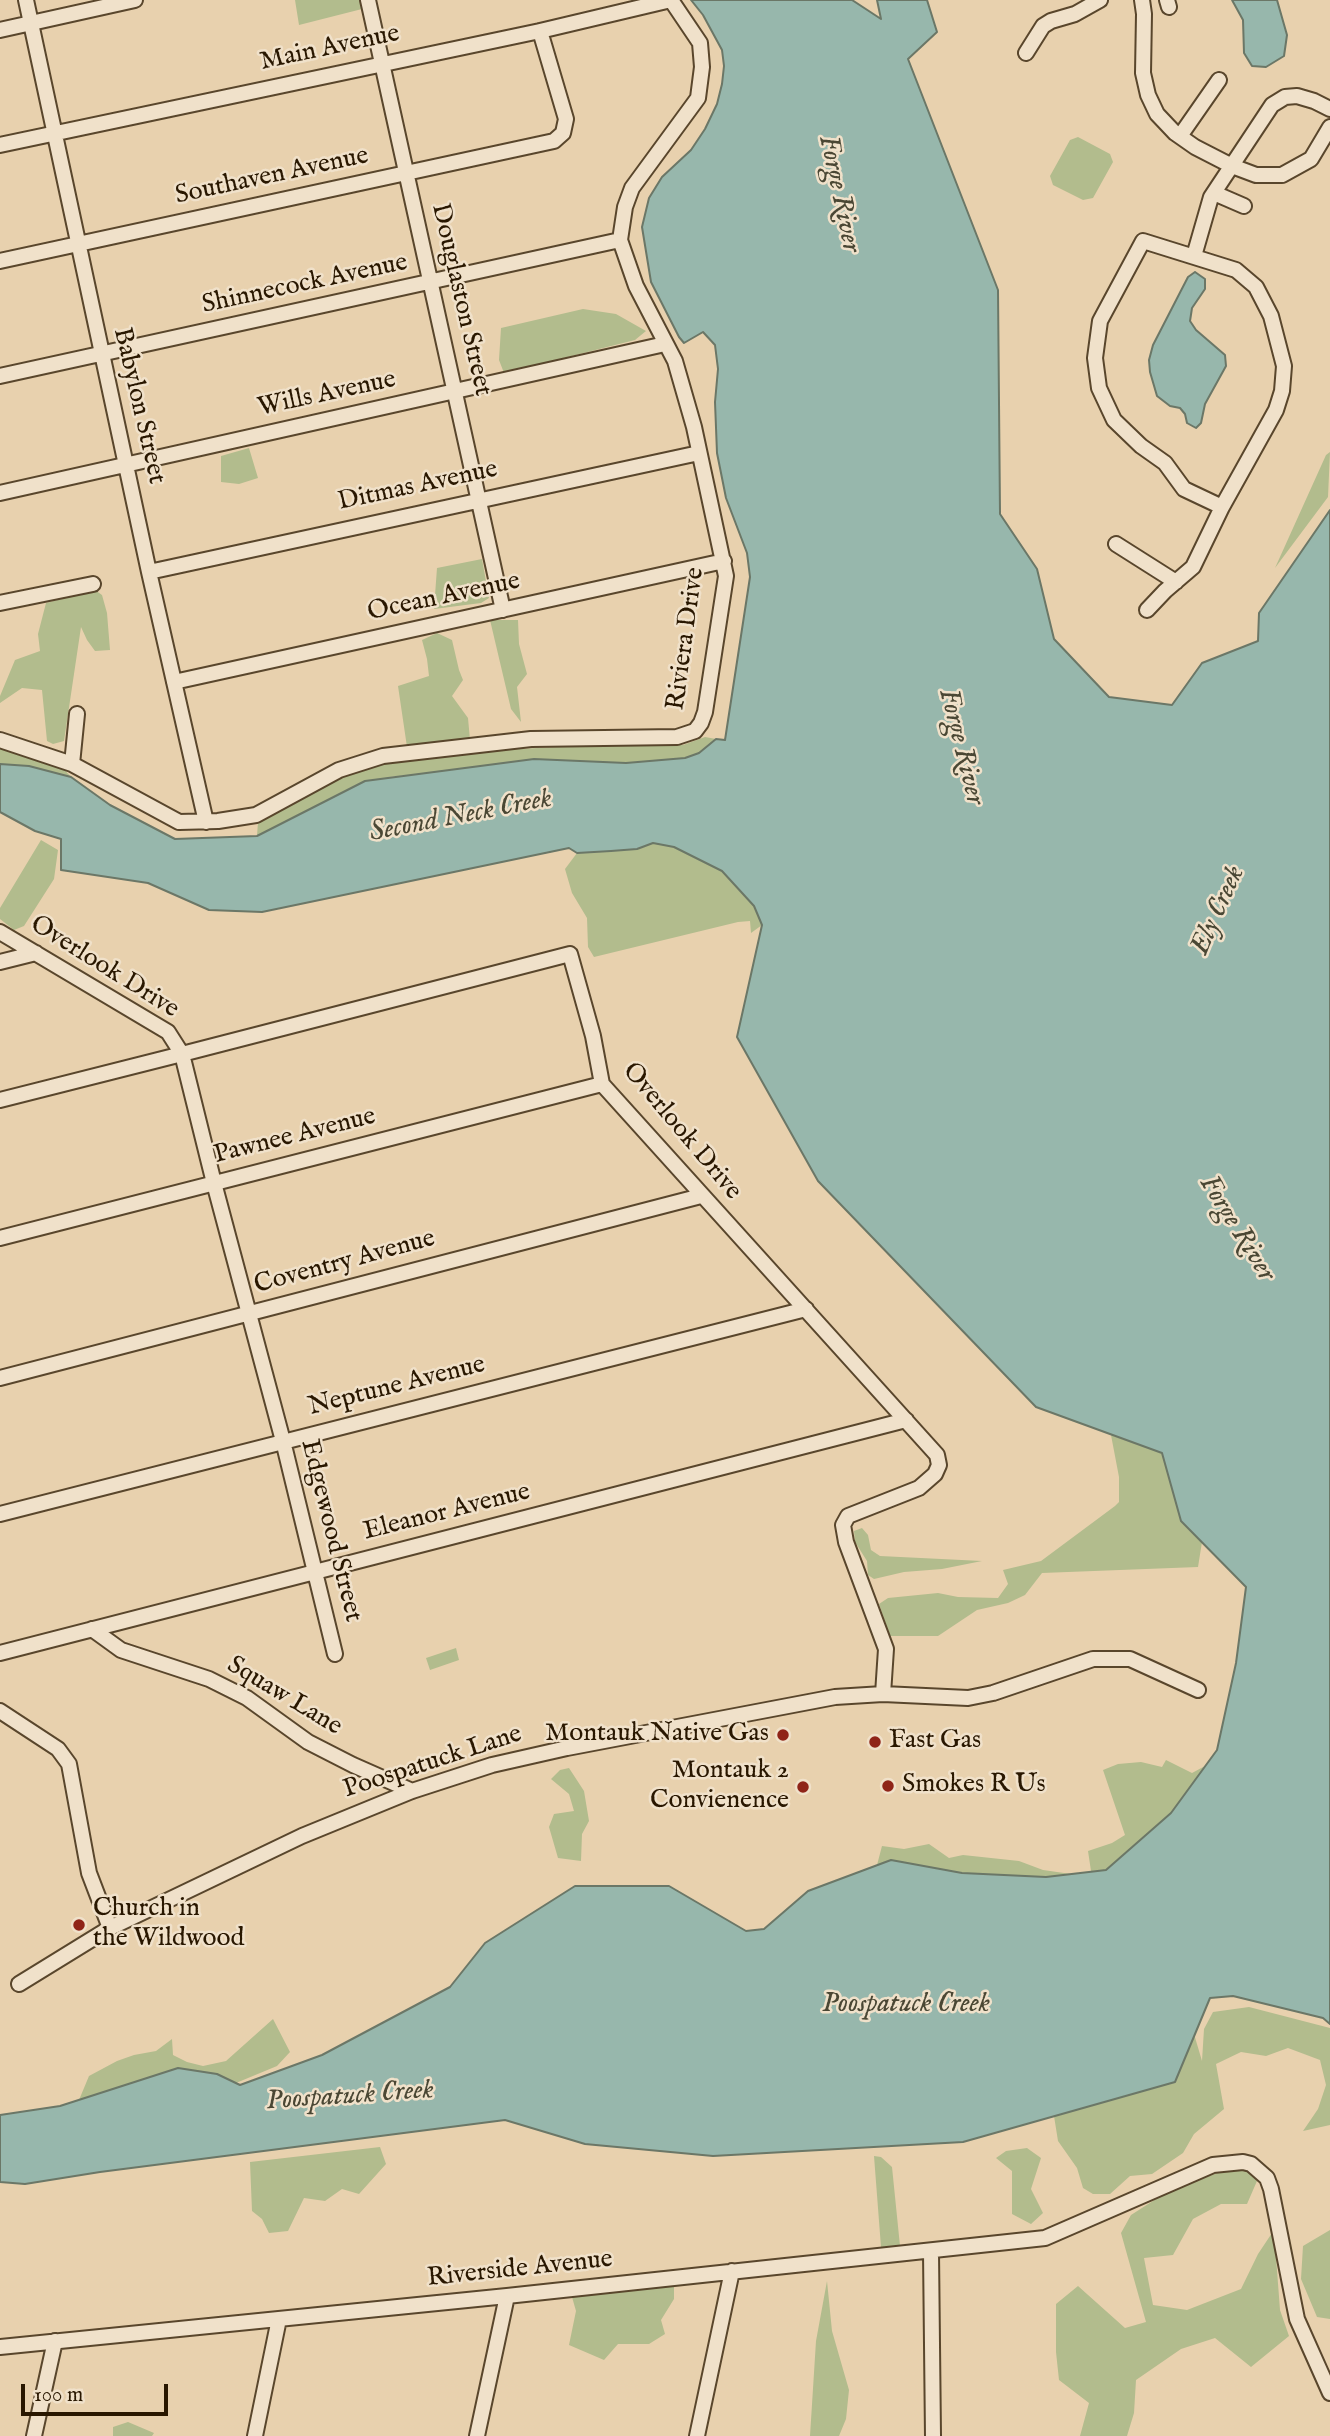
<!DOCTYPE html>
<html>
<head>
<meta charset="utf-8">
<style>
	body { margin:0 }
	#map { position:relative; width:1330px; height:2436px; overflow:hidden; background:#e8d1ae; font-family:"IM FELL English",serif }
	canvas { display:block }
	.scale { position:absolute; left:21px; top:2384px; width:147px; height:32px; box-sizing:border-box; border:4px solid #291700; border-top:0; padding-left:9px; font-size:21px; line-height:24px; white-space:nowrap; color:#291700; -webkit-text-stroke:5px #f0e1ca; paint-order:stroke }
</style>
</head>
<body>
<div id="map">
<canvas width="1330" height="2436"></canvas>
<div class="scale">100 m</div>
</div>
<script>
const context = document.querySelector('canvas').getContext('2d');
context.lineJoin = 'round';
function fillPath(path, color) { context.fillStyle = color; context.fill(path, 'evenodd'); }
const shape = rows => new Path2D(rows.map(r => 'M' + r).join(''));
function trace(path, color, width, dash) { context.strokeStyle = color; context.lineWidth = width; context.lineCap = dash ? 'butt' : 'round'; context.setLineDash(dash || []); context.stroke(path); }
function label(font, color, halo, rows, align = 'center') {
  context.font = font + ' "IM FELL English",serif'; context.lineWidth = 5; context.setLineDash([]); context.textBaseline = 'middle'; context.strokeStyle = halo; context.fillStyle = color; for (const [text, x, y, turn = 0] of rows) {
    context.save(); context.translate(x, y); context.rotate((+turn || 0) * Math.PI / 180); context.textAlign = isNaN(turn) ? turn : align; if (halo) context.strokeText(text, 0, 0); context.fillText(text, 0, 0); context.restore();
  }
}
const green = shape([
	[295,0,361,0,362,9,299,25],
	[1078,137,1110,154,1113,162,1093,198,1083,200,1053,185,1050,176,1070,140],
	[583,309,616,314,646,331,635,340,504,373,499,360,501,328],
	[249,448,258,478,239,484,221,482,221,456],
	[1330,452,1328,497,1275,568,1326,455],
	[482,559,489,598,481,603,434,609,437,568],
	[95,590,102,595,107,613,110,650,95,651,87,640,81,627,64,741,53,744,47,741,42,690,22,688,0,703,0,696,15,660,40,651,38,634,46,603],
	[490,620,518,620,519,644,527,674,517,687,521,722,511,709],
	[437,633,452,640,459,670,463,680,452,696,468,718,470,740,407,747,398,686,429,676,427,659,422,640],
	[705,737,716,739,699,753,685,758,626,763,494,766,390,777,257,836,258,822,343,774,382,762,483,751,573,746,683,745],
	[0,745,64,769,71,777,29,766,0,764],
	[41,840,58,850,54,879,24,926,14,930,0,919,0,908],
	[653,842,674,847,722,871,754,906,762,925,751,933,750,921,738,922,594,957,588,947,587,918,572,893,565,869,577,853,637,849],
	[1111,1435,1162,1453,1181,1521,1202,1542,1198,1567,1042,1573,1025,1595,1008,1603,977,1610,938,1636,890,1636,879,1604,888,1598,938,1593,958,1597,998,1598,1008,1584,1003,1570,1041,1561,1115,1506,1119,1502,1119,1477],
	[862,1528,868,1535,871,1550,880,1556,982,1561,942,1569,904,1572,874,1579,868,1575,867,1561,855,1542,854,1531],
	[456,1648,459,1660,430,1670,426,1658],
	[1166,1760,1192,1773,1205,1766,1171,1813,1106,1870,1091,1871,1088,1851,1112,1843,1125,1835,1103,1770,1118,1764,1141,1762,1162,1767],
	[569,1768,584,1791,589,1821,582,1834,581,1861,558,1858,549,1827,554,1814,574,1811,569,1794,551,1779,560,1770],
	[929,1844,949,1858,963,1855,1019,1861,1043,1870,1071,1874,1046,1877,962,1873,891,1860,877,1865,882,1846,904,1849],
	[1249,2007,1330,2028,1330,2125,1303,2131,1318,2109,1326,2085,1320,2060,1288,2048,1266,2056,1241,2052,1216,2064,1224,2109,1194,2134,1183,2153,1152,2174,1130,2176,1110,2194,1093,2194,1083,2188,1077,2168,1058,2141,1054,2116,1175,2082,1194,2034,1202,2061,1204,2029,1213,2012],
	[273,2019,290,2052,277,2066,236,2083,217,2074,178,2068,79,2100,89,2076,117,2061,134,2055,156,2051,172,2039,173,2055,187,2062,203,2066,226,2061],
	[380,2147,386,2164,359,2194,342,2189,325,2201,304,2198,288,2231,269,2233,262,2219,252,2211,250,2162],
	[1027,2148,1041,2158,1031,2189,1043,2213,1031,2224,1012,2214,1012,2171,996,2158,1006,2151],
	[874,2156,881,2157,892,2167,900,2246,881,2247],
	[1228,2169,1246,2170,1257,2181,1247,2204,1221,2204,1193,2219,1173,2255,1144,2258,1153,2305,1187,2310,1241,2289,1258,2254,1272,2233,1276,2257,1280,2310,1289,2336,1251,2367,1215,2338,1181,2349,1136,2380,1134,2413,1127,2436,1080,2436,1089,2403,1059,2380,1056,2352,1056,2304,1078,2286,1125,2328,1146,2322,1121,2233,1131,2215,1167,2192],
	[1330,2230,1330,2319,1317,2317,1301,2279,1303,2246],
	[827,2281,832,2331,849,2390,846,2419,839,2436,810,2436,816,2341],
	[664,2286,674,2286,674,2299,661,2320,665,2334,649,2344,618,2344,604,2360,569,2345,576,2311,572,2297],
	[128,2422,154,2433,152,2436,113,2436,113,2427]
]);
const water = shape([
	[691,0,852,0,881,19,877,0,927,0,937,32,908,59,998,290,1000,514,1037,569,1054,639,1109,697,1172,705,1202,663,1258,641,1259,613,1330,510,1330,2024,1323,2018,1233,1996,1210,1998,1175,2082,963,2142,713,2156,585,2144,505,2120,100,2172,25,2184,0,2182,0,2115,60,2106,178,2068,217,2074,240,2085,322,2055,450,1987,485,1943,575,1886,669,1886,746,1931,764,1929,808,1891,891,1860,962,1873,1046,1877,1106,1870,1171,1813,1217,1750,1236,1663,1246,1587,1181,1521,1162,1453,1036,1407,818,1181,737,1037,762,925,754,906,722,871,674,847,653,843,637,849,611,851,577,853,569,848,262,912,209,910,148,883,61,870,61,839,35,831,0,812,0,764,29,766,71,777,110,805,175,839,257,836,365,781,534,759,626,763,685,758,699,753,716,739,725,740,750,577,747,553,726,498,717,453,715,402,718,369,715,345,703,332,684,343,679,337,651,282,642,227,649,198,662,177,691,150,705,129,717,104,722,84,724,66,722,50,703,15,691,0],
	[1232,0,1277,0,1287,35,1284,56,1266,67,1252,66,1244,53,1243,20,1232,0],
	[1195,272,1205,279,1205,289,1192,308,1190,321,1196,330,1225,355,1226,366,1205,404,1201,423,1196,428,1187,423,1185,414,1180,408,1170,406,1157,396,1150,372,1149,360,1153,345,1188,277,1195,272]
]);
const minor = shape([
	[26,0,149,572,206,822],
	[368,0,503,610],
	[1142,0,1144,14,1143,73,1148,95,1157,114,1175,133,1195,147,1232,166,1256,175,1282,175,1311,159,1330,127],
	[1167,0,1169,7],
	[0,30,135,0],
	[1026,53,1043,26,1051,21,1075,14,1100,0],
	[1180,136,1219,80],
	[0,145,540,31,671,0,700,43,702,67,698,98,632,188,625,207,620,240,636,286,675,361,694,427,726,576,705,712,701,723,695,731,677,737,531,739,383,756,339,770,256,815,218,821,179,822,72,764,0,740],
	[1214,193,1244,206],
	[1194,256,1211,197,1272,105,1285,97,1297,96,1314,101,1330,109],
	[0,261,554,141,563,133,566,119,540,31],
	[0,376,620,240],
	[0,493,665,344],
	[1116,544,1176,582],
	[149,572,699,453],
	[0,603,93,584],
	[1147,610,1165,591,1193,567,1222,507,1276,410,1282,391,1284,366,1271,316,1256,287,1236,270,1143,241,1100,321,1095,358,1099,388,1114,420,1141,446,1165,463,1184,489,1222,507],
	[174,682,724,561],
	[72,764,77,714],
	[0,932,168,1032,182,1054,570,954,593,1036,602,1084,937,1455,939,1465,935,1474,919,1488,848,1516,843,1525,846,1542,886,1649,883,1694],
	[0,962,36,953],
	[0,1100,182,1054,214,1183,283,1441,335,1654],
	[0,1238,602,1084],
	[0,1378,701,1196],
	[0,1514,806,1309],
	[92,1629,121,1650,209,1679,247,1698,308,1742,353,1765,412,1791],
	[0,1653,906,1420],
	[0,1711,58,1749,69,1764,89,1873,110,1928],
	[19,1984,110,1928,302,1836,412,1791,492,1765,567,1748,835,1697,883,1694,968,1698,993,1693,1093,1659,1130,1659,1198,1690],
	[931,2252,933,2436],
	[0,2347,507,2296,1045,2238,1213,2165,1243,2162,1251,2164,1267,2178,1271,2189,1297,2319,1330,2393],
	[34,2436,55,2341],
	[255,2436,279,2319],
	[477,2436,507,2296],
	[697,2436,732,2271]
]);
const markers = [
	[783,1735,7,"#8f2418"],
	[875,1742,7,"#8f2418"],
	[888,1786,7,"#8f2418"],
	[803,1787,7,"#8f2418"],
	[79,1925,7,"#8f2418"]
];
const streetNames = [
	["Main Avenue",330,49,-12],
	["Southaven Avenue",272,177,-12],
	["Shinnecock Avenue",305,285,-12],
	["Douglaston Street",460,300,77],
	["Wills Avenue",327,395,-12],
	["Babylon Street",138,406,77],
	["Ditmas Avenue",418,487,-12],
	["Ocean Avenue",444,598,-12],
	["Riviera Drive",687,639,-82],
	["Overlook Drive",104,968,32],
	["Overlook Drive",681,1132,50],
	["Pawnee Avenue",295,1137,-14],
	["Coventry Avenue",345,1263,-15],
	["Neptune Avenue",397,1387,-14],
	["Eleanor Avenue",447,1513,-14],
	["Edgewood Street",330,1531,76],
	["Squaw Lane",284,1697,31],
	["Poospatuck Lane",433,1763,-18],
	["Riverside Avenue",520,2270,-6]
];
const poiNames = [
	["Montauk Native Gas",769,1735,"right"],
	["Fast Gas",889,1742],
	["Montauk 2",789,1772,"right"],
	["Convienence",789,1802,"right"],
	["Smokes R Us",902,1786],
	["Church in",93,1910],
	["the Wildwood",93,1940]
];
const waterNames = [
	["Forge River",838,194,78],
	["Forge River",960,747,76],
	["Second Neck Creek",461,817,-11],
	["Ely Creek",1219,911,-66],
	["Forge River",1236,1229,58],
	["Poospatuck Creek",906,2005],
	["Poospatuck Creek",350,2097,-4]
];
fillPath(green, '#b2bc8d');
fillPath(water, '#97b7ac');
trace(water, '#6b7767', 2);
trace(minor, '#59462c', 18);
trace(minor, '#f0e1ca', 14);
for (const [x, y, r, color] of markers) { const dot = new Path2D(); dot.arc(x, y, r, 0, 2 * Math.PI); context.fillStyle = color; context.fill(dot); trace(dot, '#f0e1ca', 2.5); }
label('26px', '#291700', '#f0e1ca', streetNames);
label('26px', '#291700', '#f0e1ca', poiNames, 'left');
label('italic 28px', '#4a4734', '#f0e1ca', waterNames);
</script>
</body>
</html>
